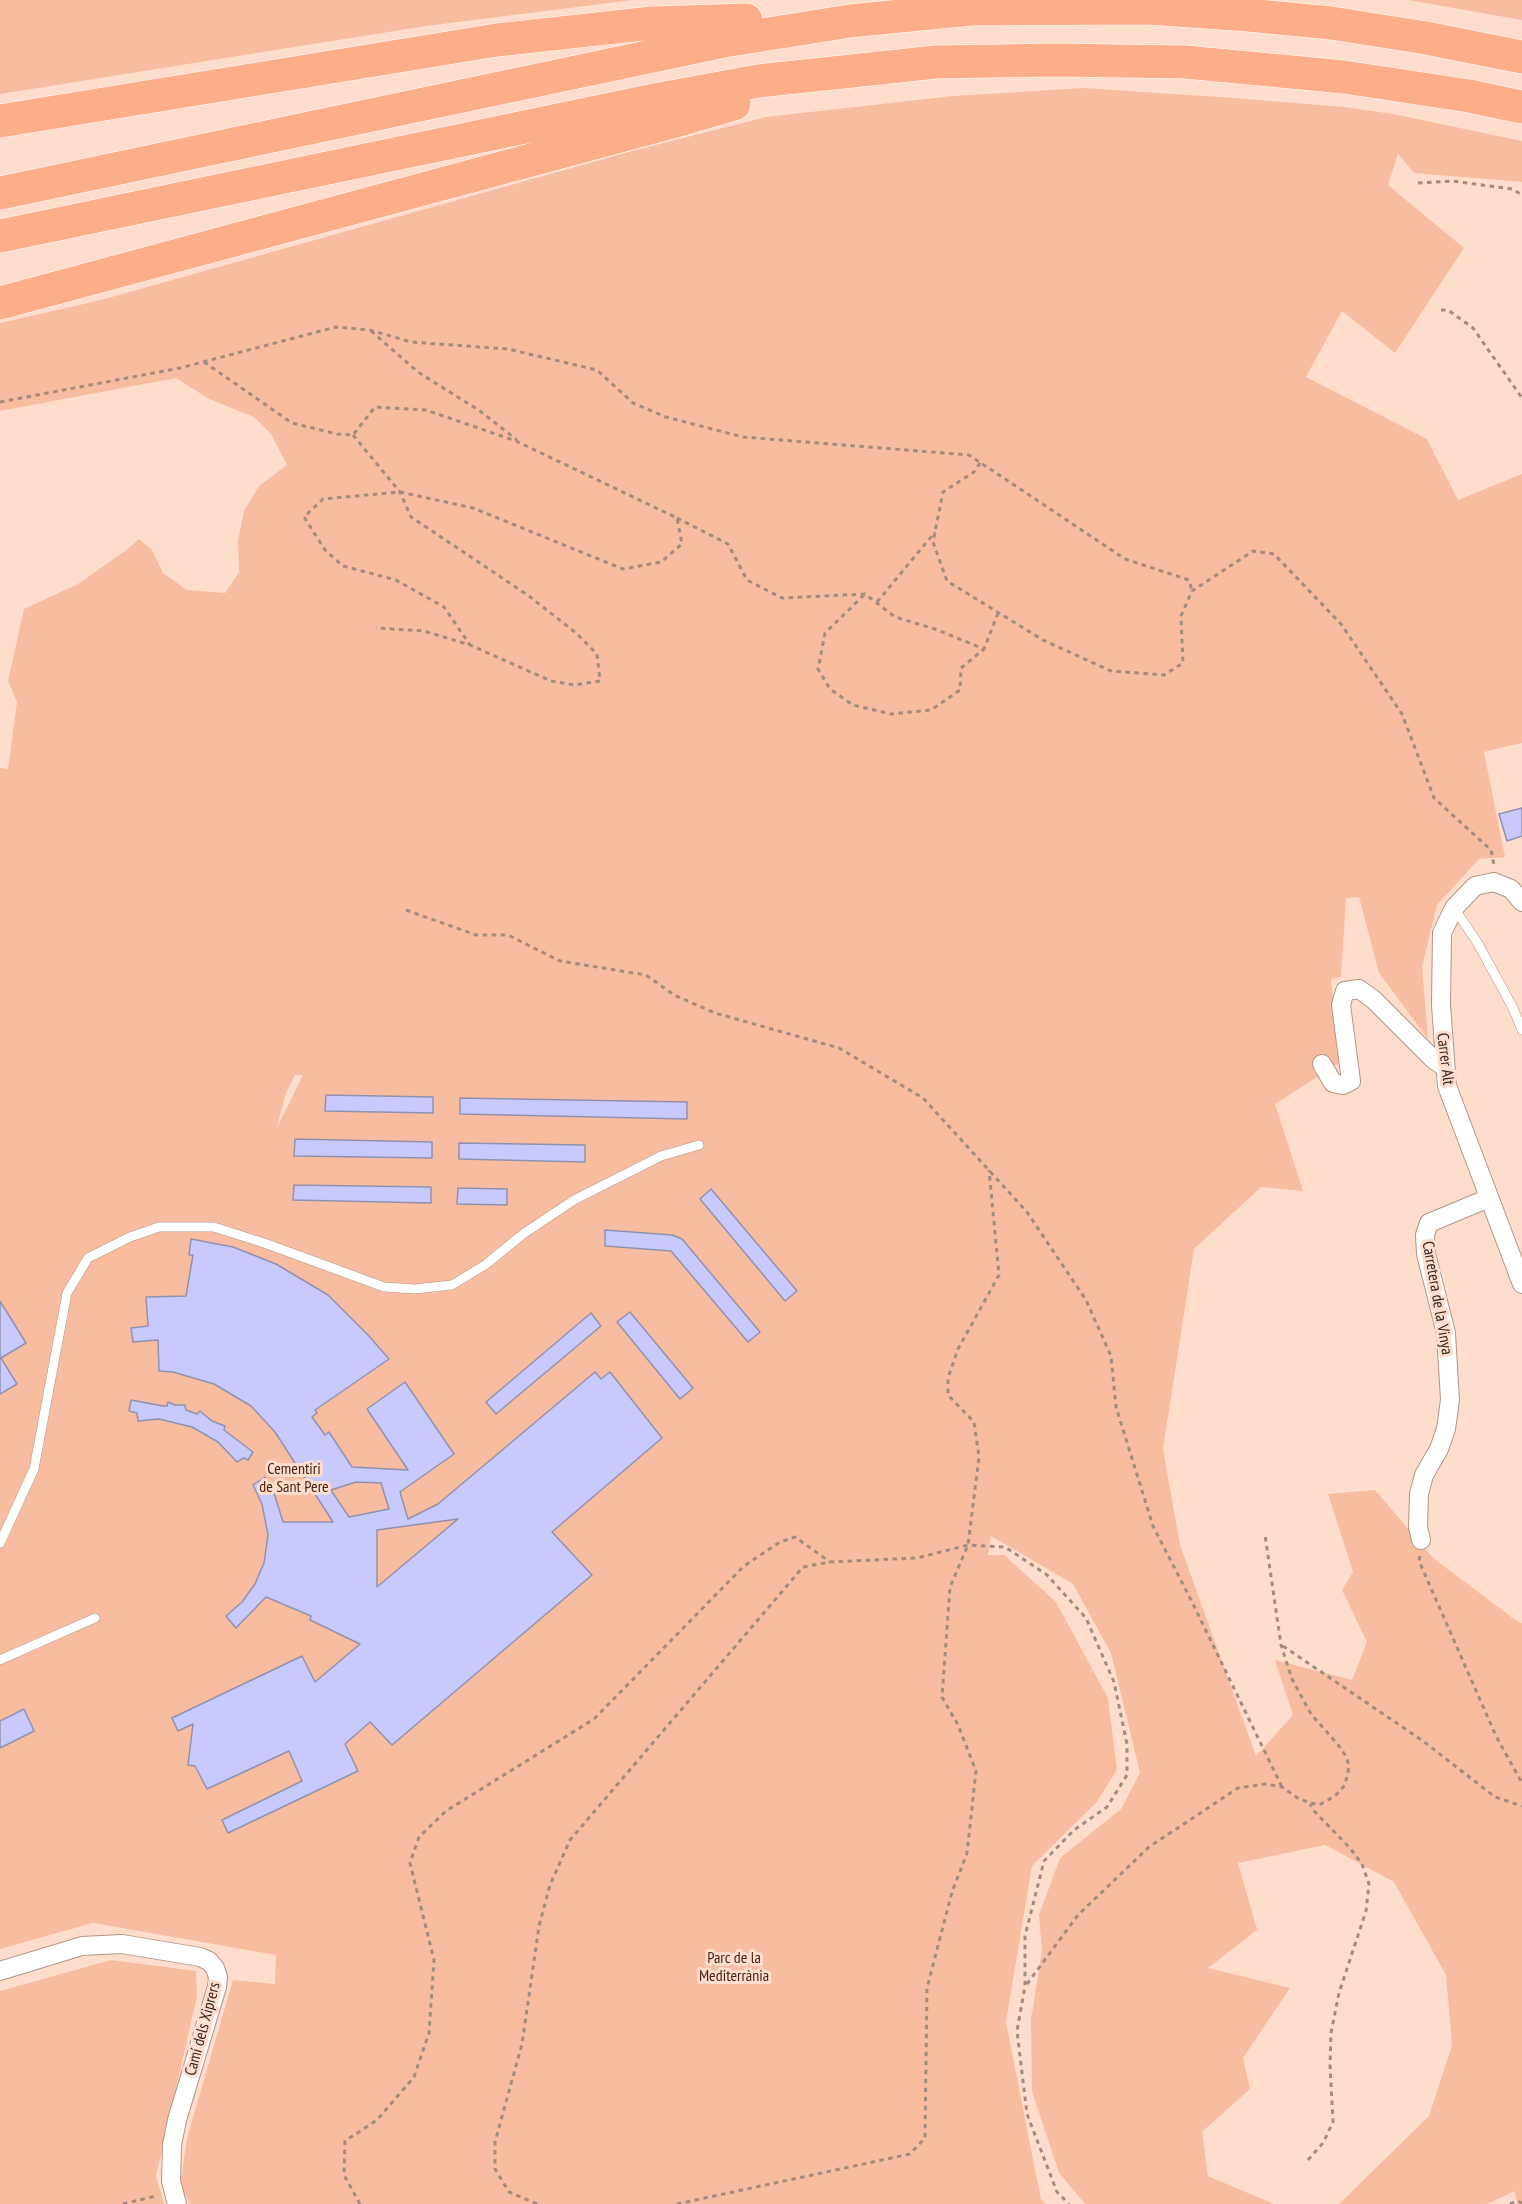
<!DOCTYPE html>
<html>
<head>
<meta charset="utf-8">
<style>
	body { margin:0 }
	canvas { display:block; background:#ffddcd }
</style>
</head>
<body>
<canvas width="1522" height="2204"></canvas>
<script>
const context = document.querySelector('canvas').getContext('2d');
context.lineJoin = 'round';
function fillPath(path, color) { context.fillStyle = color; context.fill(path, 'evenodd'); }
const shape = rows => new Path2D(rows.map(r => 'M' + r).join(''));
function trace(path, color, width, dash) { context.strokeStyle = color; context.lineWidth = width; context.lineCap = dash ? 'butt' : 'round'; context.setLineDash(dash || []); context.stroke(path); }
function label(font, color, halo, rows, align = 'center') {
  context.font = font + ' "PT Sans Narrow",sans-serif'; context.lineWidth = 6; context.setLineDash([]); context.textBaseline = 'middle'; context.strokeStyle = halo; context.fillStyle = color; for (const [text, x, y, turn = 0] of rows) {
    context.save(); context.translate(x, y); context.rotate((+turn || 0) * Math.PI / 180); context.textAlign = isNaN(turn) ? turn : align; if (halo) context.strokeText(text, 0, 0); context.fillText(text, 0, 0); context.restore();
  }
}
const green = shape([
	[0,0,633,0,426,26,0,94],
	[1408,0,1522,0,1522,20],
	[1083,88,1234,98,1344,107,1393,114,1522,141,1522,182,1414,173,1398,154,1388,185,1464,248,1395,353,1342,311,1306,377,1427,439,1458,500,1522,474,1522,743,1484,752,1505,857,1479,859,1437,905,1422,966,1428,1039,1379,973,1359,897,1346,898,1341,977,1331,979,1339,1063,1275,1104,1303,1191,1261,1187,1194,1249,1163,1449,1180,1545,1256,1756,1293,1715,1275,1660,1352,1680,1367,1642,1342,1590,1353,1572,1328,1494,1375,1490,1433,1558,1518,1622,1522,1623,1522,2204,1517,2204,1515,2191,1487,2204,1339,2204,1429,2116,1452,2045,1446,1975,1394,1882,1325,1845,1238,1863,1257,1930,1208,1968,1290,1988,1243,2058,1250,2089,1202,2132,1208,2176,1274,2204,1085,2204,1059,2173,1032,2091,1031,2020,1042,1950,1039,1915,1060,1858,1121,1809,1140,1773,1111,1653,1073,1584,991,1536,988,1555,1004,1555,1056,1602,1108,1698,1117,1770,1096,1803,1032,1866,1006,2022,1041,2200,1046,2204,190,2204,180,2186,187,2138,233,1980,275,1984,276,1955,93,1923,0,1949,0,768,8,769,17,702,8,681,24,609,78,584,125,551,139,539,152,550,163,573,187,590,225,593,239,572,238,541,244,511,259,486,287,465,271,434,254,417,209,399,176,378,0,411,0,323,101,300,636,150,766,117,953,96],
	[295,1075,303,1075,276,1130,286,1093],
	[111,1960,196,1971,197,1996,156,2176,164,2204,0,2204,0,1991]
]);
const building = shape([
	[1522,808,1522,836,1507,841,1499,814,1522,808],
	[326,1095,433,1097,433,1113,325,1111,326,1095],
	[460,1098,687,1102,687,1119,460,1114,460,1098],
	[295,1139,432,1142,432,1158,294,1156,295,1139],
	[459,1143,585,1145,585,1162,459,1159,459,1143],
	[294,1185,431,1187,431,1203,293,1200,294,1185],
	[458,1188,507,1189,507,1205,457,1204,458,1188],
	[711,1189,797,1291,785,1301,700,1199,711,1189],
	[605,1230,672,1235,682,1239,760,1332,748,1342,671,1251,605,1246,605,1230],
	[191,1239,233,1247,276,1264,328,1295,369,1336,389,1359,315,1410,317,1413,312,1417,325,1435,329,1432,352,1467,408,1470,367,1409,405,1382,454,1454,400,1492,408,1519,438,1504,595,1372,601,1379,610,1372,662,1438,552,1532,592,1575,392,1745,370,1722,345,1744,358,1771,228,1833,222,1820,302,1781,289,1751,207,1789,195,1766,188,1765,193,1724,178,1731,172,1718,302,1656,315,1682,360,1644,310,1620,311,1616,266,1597,236,1628,226,1616,242,1602,255,1584,264,1563,268,1535,262,1504,253,1485,265,1477,275,1496,283,1522,333,1522,275,1432,251,1406,214,1384,173,1372,159,1371,158,1340,133,1342,131,1328,148,1326,146,1297,186,1296,193,1255,189,1255,191,1239],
	[356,1482,381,1483,389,1509,349,1517,331,1490,356,1482],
	[458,1519,377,1587,377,1530,458,1519],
	[0,1301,26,1343,1,1358,17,1384,0,1394,0,1301],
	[630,1312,693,1388,680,1399,617,1322,630,1312],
	[591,1313,601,1326,496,1414,486,1402,591,1313],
	[131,1400,163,1406,167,1406,168,1402,175,1405,185,1405,186,1410,197,1414,200,1411,212,1421,225,1426,224,1430,253,1452,248,1460,244,1458,237,1462,218,1442,192,1427,159,1419,138,1421,137,1413,129,1411,131,1400],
	[24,1709,34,1731,0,1748,0,1721,24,1709]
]);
const path = shape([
	[1418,183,1452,181,1512,189,1522,195],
	[1441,310,1448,310,1473,328,1522,398],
	[371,331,418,372,480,411,517,440],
	[204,362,292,423,337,434,353,435,375,407,426,410,516,441,677,518,682,544,661,562,623,569,473,508,400,492,323,499,304,517,325,550,343,566,396,580,444,607,470,645],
	[0,402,180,368,336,327,370,330,411,342,508,349,597,370,633,403,666,417,743,437,969,455,1125,559,1189,580,1192,591],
	[353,435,400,492,411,517,529,596,576,633,597,654,600,681,574,685,551,681,470,645,424,631,376,628],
	[980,463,974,472,943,492,933,542,947,581,1043,640,1111,671,1164,675,1183,663,1181,616,1192,591,1253,551,1274,554,1341,624,1402,714,1434,798,1491,850,1494,865],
	[677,518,728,544,747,580,782,598,865,594,895,617,935,629,984,649,998,613],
	[864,595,825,633,818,669,830,689,853,705,891,714,931,710,960,690,961,668,984,649],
	[877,602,935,532],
	[406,910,476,935,508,935,560,961,646,975,674,995,715,1013,839,1048,923,1098,1027,1212,1086,1300,1111,1356,1116,1407,1153,1526,1191,1600,1282,1787],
	[1420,1556,1419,1561,1496,1736,1522,1783],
	[1283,1646,1423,1741,1495,1797,1522,1806],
	[1027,1984,1078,1915,1149,1847,1238,1788,1266,1784,1282,1787,1299,1799,1318,1805,1325,1802,1337,1794,1345,1785,1349,1767,1347,1758,1339,1746,1311,1714,1292,1679,1281,1645,1265,1535],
	[1308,2160,1323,2143,1333,2122,1330,2065,1331,2033,1339,1993,1366,1911,1369,1884,1362,1864,1350,1848,1315,1812,1310,1804],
	[123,2204,156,2196],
	[360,2204,344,2175,345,2141,377,2120,414,2077,429,2033,434,1960,410,1863,419,1837,446,1811,594,1719,744,1566,780,1542,795,1537,830,1562],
	[537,2204,509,2192,495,2169,495,2142,522,2044,539,1926,550,1885,570,1840,803,1567,830,1562,917,1558,968,1545,1005,1547,1047,1575,1086,1618,1114,1682,1127,1744,1127,1775,1107,1807,1074,1830,1044,1861,1025,1936,1025,1986,1017,2031,1027,2114,1057,2192,1069,2204],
	[677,2204,910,2154,925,2138,927,1988,952,1892,967,1853,976,1771,958,1725,942,1697,950,1587,968,1545,979,1457,974,1422,948,1395,948,1378,958,1349,999,1275,989,1170],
	[1510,2204,1517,2201,1522,2203]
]);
const service = shape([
	[1454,908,1477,942,1513,1008,1522,1030],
	[0,1543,34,1469,67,1293,88,1258,130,1237,159,1227,214,1227,267,1244,384,1287,415,1289,452,1285,485,1265,523,1234,574,1200,661,1156,699,1145],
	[0,1660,95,1618]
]);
const minor = shape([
	[1522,902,1511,889,1494,882,1475,886,1454,908,1442,933,1441,1005,1447,1086,1522,1284],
	[1322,1064,1333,1083,1343,1085,1351,1081,1341,1005,1345,991,1359,989,1374,1000,1433,1059,1444,1067],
	[1421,1540,1418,1527,1419,1494,1424,1475,1439,1449,1446,1429,1450,1400,1446,1333,1426,1254,1425,1235,1429,1223,1489,1198],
	[0,1971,82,1946,122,1944,200,1957,209,1961,215,1968,218,1977,217,1987,177,2120,172,2145,171,2181,177,2204]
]);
const motorway = shape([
	[0,121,497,40,652,23,746,20],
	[0,193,724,41,850,21,971,9,1148,8,1248,15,1331,23,1426,38,1522,57],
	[0,236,650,101,758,81,936,62,1056,60,1185,62,1344,77,1469,96,1522,107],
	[0,303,672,122,734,104]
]);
const streetNames = [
	["Carrer Alt",1445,1059,83],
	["Carretera de la Vinya",1437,1298,80],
	["Camí dels Xiprers",203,2029,-75]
];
const parkNames = [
	["Cementiri",294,1469],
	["de Sant Pere",294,1487],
	["Parc de la",734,1958],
	["Mediterrània",734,1976]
];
fillPath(green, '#f8bda1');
fillPath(building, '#c8c9fd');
trace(building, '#9292b0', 1.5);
trace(service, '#b39485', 10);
trace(minor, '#b39485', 20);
trace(motorway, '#fff', 34);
trace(path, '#a38b7f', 3, [4.5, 4.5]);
trace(service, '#fff', 9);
trace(minor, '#fff', 18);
trace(motorway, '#fcae89', 33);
label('16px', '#322620', '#ffddcd', streetNames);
label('16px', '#462412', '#ffddcd', parkNames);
</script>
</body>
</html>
